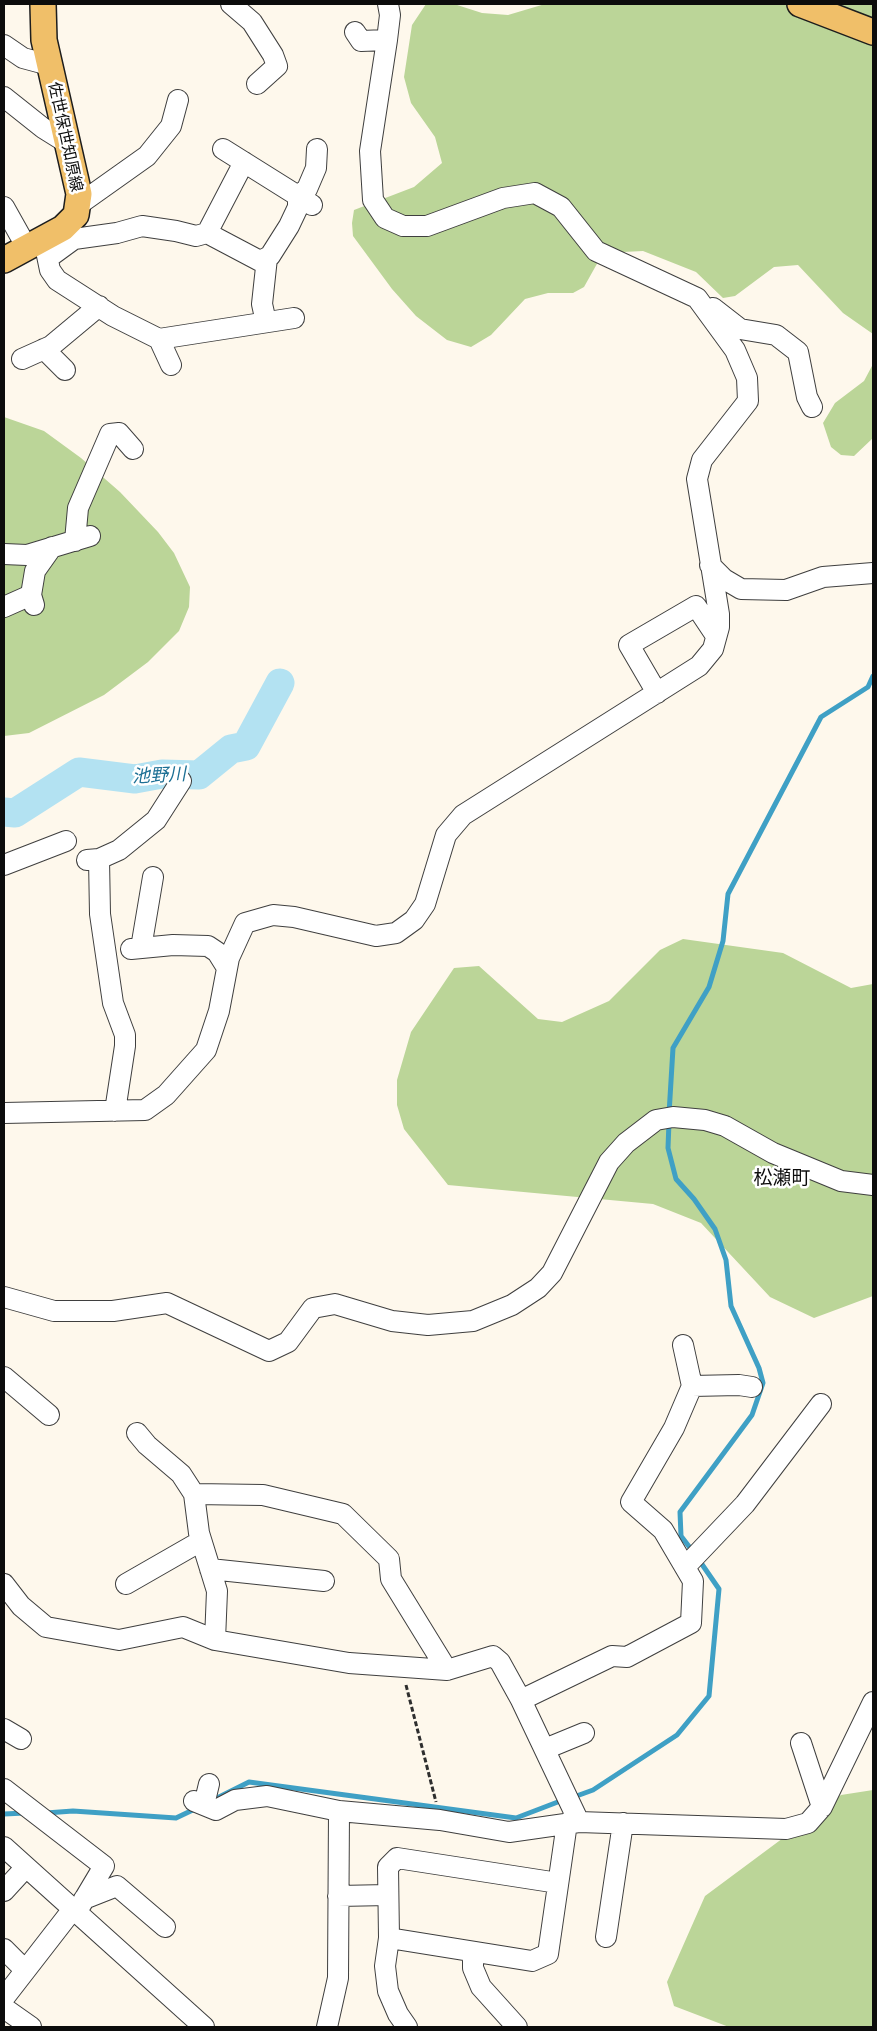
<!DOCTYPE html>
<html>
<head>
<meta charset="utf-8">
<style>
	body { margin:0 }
	#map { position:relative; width:877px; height:2031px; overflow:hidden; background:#fef8ec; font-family:"Zilla Slab",serif }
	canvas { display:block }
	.frame { position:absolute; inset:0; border:5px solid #0c0c0c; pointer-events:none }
</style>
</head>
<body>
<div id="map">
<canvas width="877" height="2031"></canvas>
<div class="frame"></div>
</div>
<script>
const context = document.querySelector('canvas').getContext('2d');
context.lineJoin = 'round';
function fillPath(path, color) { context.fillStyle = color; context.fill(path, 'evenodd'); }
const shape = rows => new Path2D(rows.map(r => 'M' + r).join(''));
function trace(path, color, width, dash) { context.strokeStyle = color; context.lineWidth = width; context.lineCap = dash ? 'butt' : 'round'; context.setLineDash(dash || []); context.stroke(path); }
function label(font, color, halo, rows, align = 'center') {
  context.font = font + ' "Zilla Slab","Noto Sans JP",serif'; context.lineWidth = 5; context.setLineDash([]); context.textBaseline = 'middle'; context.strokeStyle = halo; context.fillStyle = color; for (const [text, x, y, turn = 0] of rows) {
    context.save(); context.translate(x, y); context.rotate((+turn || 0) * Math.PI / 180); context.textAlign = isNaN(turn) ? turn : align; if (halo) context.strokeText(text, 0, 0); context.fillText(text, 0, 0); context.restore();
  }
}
const forest = shape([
	[426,4,454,4,482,13,508,15,545,4,873,4,873,334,843,313,798,265,774,267,735,296,723,298,696,272,643,251,603,253,584,287,573,293,548,293,525,299,491,335,471,347,447,340,416,316,392,289,353,236,352,223,354,210,414,187,442,163,435,137,411,103,404,77,412,25],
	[873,364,873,438,854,456,841,455,831,447,823,423,835,403,864,381],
	[4,417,44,431,81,458,120,492,158,532,174,553,190,587,189,607,179,631,148,662,104,695,29,733,4,736],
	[683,939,783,953,851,988,873,984,873,1296,814,1318,770,1297,701,1223,653,1204,448,1185,404,1129,397,1105,397,1080,411,1032,454,968,479,966,538,1019,562,1022,609,1001,660,950],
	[873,1790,873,2027,729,2027,674,2006,667,1982,705,1896,841,1795]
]);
const stream = shape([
	[669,1114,673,1048,709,987,723,941,728,894,821,717,868,687,873,676],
	[669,1122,668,1148,676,1179,694,1199,715,1229,726,1260,731,1306,759,1368,763,1383,752,1415,680,1512,681,1536,694,1553],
	[571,1798,593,1790,677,1735,709,1696,719,1589,699,1560],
	[211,1801,249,1782,516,1818,563,1800],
	[46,1813,73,1811,176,1818,197,1808],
	[4,1814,25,1813]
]);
const river = shape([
	[4,812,15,813,79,772,135,779,162,774,199,775,231,749,246,746,280,683]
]);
const path = shape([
	[406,1685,436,1802]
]);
const minor = shape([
	[231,4,252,22,273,55,277,66,257,84],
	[355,32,361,41,387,40],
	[4,45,23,58,49,65],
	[4,97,43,128,67,143],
	[223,149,298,196,307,189,316,168,317,149],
	[78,205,147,156,171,126,178,100],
	[4,207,27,248],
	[207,233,244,162],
	[45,246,50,270,57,280,113,316,159,339,294,318],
	[48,258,74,239,117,233,142,226,176,231,196,236,207,233,260,261,270,256,289,226,298,207,298,196,312,205],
	[713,308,740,329,776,335,798,352,807,397,812,407],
	[266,322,262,304,267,258],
	[159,339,171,365],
	[44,349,65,370],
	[22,359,51,346,99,306],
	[75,541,78,508,110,434,119,433,133,449],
	[4,554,27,555,90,536],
	[710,565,724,579,741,589,786,590,823,577,873,573],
	[34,605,31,595,35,571,52,547],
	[4,607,31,595],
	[657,693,629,645,696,606,716,636],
	[99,859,100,914,113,1003,125,1035,125,1046,115,1111],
	[87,860,99,859,119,850,156,820,181,781],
	[4,865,66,841],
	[141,948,153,877],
	[131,949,173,945,208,946,217,952,227,968],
	[4,1113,145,1110,166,1095,206,1050,219,1011,229,958,245,923,273,915,294,917,376,936,396,933,414,920,425,904,446,835,463,815,699,666,713,649,719,627,719,614,697,479,702,460,748,401,747,378,735,350,697,298,596,251,561,207,535,193,503,198,427,226,403,226,385,218,373,200,370,151,387,40,390,15,388,4],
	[4,1297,54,1311,113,1311,167,1303,269,1351,288,1342,313,1308,335,1304,392,1321,428,1325,473,1321,512,1305,538,1288,552,1273,609,1162,626,1143,656,1120,673,1117,705,1120,725,1126,773,1153,841,1181,873,1185],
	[4,1377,49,1415],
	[692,1386,739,1385,752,1387],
	[137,1433,147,1445,181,1474,194,1494],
	[685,1567,745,1504,821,1404],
	[210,1569,324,1581],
	[4,1584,21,1606,46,1627,119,1640,183,1627,215,1640,349,1663,447,1670,493,1656,500,1662,521,1700,579,1822],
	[126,1584,201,1541],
	[215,1640,217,1591,199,1533,194,1494,263,1495,343,1514,389,1559,391,1579,447,1670],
	[521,1700,612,1656,627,1657,691,1623,693,1581,663,1530,631,1502,674,1428,692,1386,683,1345],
	[4,1729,21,1739],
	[801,1743,822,1807],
	[545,1749,584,1733],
	[4,1789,104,1866,76,1913],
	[194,1801,216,1810,235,1800,267,1796,339,1811],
	[204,1805,209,1784],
	[4,1847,204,2027],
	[558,1883,397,1858,388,1867,389,1938,532,1961,548,1954,567,1823],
	[4,1891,26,1867],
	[338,1896,388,1895],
	[84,1899,117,1886,165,1927],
	[606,1937,623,1823],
	[389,1938,385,1966,388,1991,398,2014,407,2027],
	[4,1949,25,1970],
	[473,1952,473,1968,481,1987,517,2027],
	[4,1998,73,1909],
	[4,2008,31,2027],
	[327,2027,338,1978,339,1811,440,1820,509,1832,579,1822,786,1829,808,1823,822,1807,873,1702]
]);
const major = shape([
	[800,4,873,32],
	[4,260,63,228,76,215,79,194,44,40,43,4]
]);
const streetNames = [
	["佐世保世知原線",65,137,78]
];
const waterNames = [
	["池野川",159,776,-3]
];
const quarterNames = [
	["松瀬町",782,1179]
];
fillPath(forest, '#bbd598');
trace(stream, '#3fa0c5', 5);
trace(river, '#b3e2f2', 29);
trace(minor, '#3f3f3f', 22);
trace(major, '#1d1d1d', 28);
trace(path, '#2e2e2e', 3, [5, 2.5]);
trace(minor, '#fff', 20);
trace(major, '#f0bf69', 25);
label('16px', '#0c0c0c', '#fff', streetNames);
label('italic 18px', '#1d7095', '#fff', waterNames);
label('19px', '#0c0c0c', '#fff', quarterNames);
</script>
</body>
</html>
